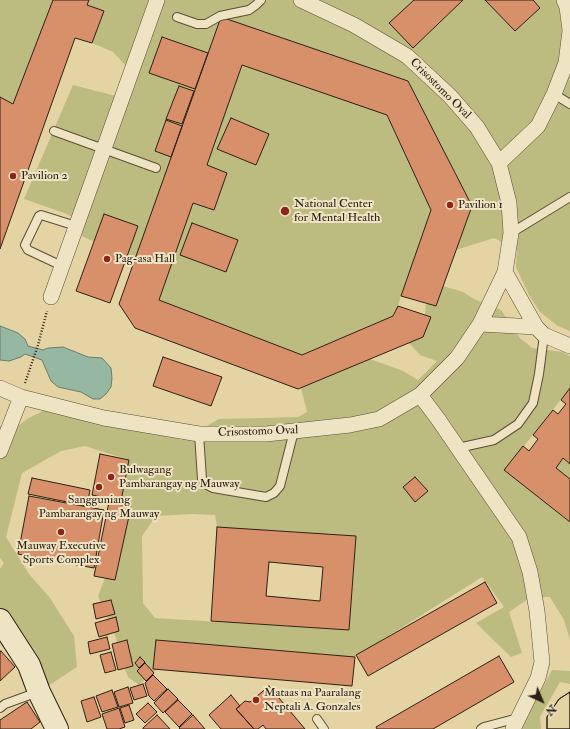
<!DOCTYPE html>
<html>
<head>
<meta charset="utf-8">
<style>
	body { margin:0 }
	#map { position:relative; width:570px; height:729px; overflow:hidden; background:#e5d4a3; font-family:"IM FELL Double Pica",serif }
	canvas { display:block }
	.north { position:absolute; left:522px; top:681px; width:40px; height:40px; -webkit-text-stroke:3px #eee3c3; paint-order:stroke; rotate:136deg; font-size:11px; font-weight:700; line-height:16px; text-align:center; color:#2e2014 }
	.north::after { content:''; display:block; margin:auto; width:14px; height:18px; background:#2e2014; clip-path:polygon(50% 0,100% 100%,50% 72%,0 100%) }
</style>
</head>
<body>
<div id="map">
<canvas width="570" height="729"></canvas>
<div class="north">N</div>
</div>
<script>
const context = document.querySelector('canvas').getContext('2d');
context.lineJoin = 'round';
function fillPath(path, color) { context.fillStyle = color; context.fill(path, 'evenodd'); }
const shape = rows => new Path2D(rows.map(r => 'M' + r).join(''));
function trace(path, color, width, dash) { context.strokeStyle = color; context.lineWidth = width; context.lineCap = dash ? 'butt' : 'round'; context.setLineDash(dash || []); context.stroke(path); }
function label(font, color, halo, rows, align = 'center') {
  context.font = font + ' "IM FELL Double Pica",serif'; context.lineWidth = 4; context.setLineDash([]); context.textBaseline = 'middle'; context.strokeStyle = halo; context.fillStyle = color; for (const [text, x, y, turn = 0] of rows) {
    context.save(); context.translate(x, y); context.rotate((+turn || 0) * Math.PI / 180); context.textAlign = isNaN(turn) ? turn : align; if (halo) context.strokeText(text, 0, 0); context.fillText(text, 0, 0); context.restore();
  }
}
const green = shape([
	[0,0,53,0,13,104,0,97],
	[89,0,570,0,570,331,558,326,540,312,529,295,516,267,517,250,494,238,456,250,472,206,408,81,270,34,387,115,431,210,401,296,398,306,393,316,302,355,159,300,168,274,135,261,82,236,83,224,67,214,24,199,73,85,116,96,127,67,113,52,92,43,103,11,87,5],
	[443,286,463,292,474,299,501,310,520,338,532,348,563,352,570,356,570,388,505,470,570,522,570,640,564,620,550,597,531,597,509,612,522,653,511,657,476,623,504,607,482,577,355,657,156,640,156,670,139,685,128,677,120,657,116,638,98,596,105,578,115,580,131,507,121,501,129,460,85,446,61,451,22,473,6,537,29,574,50,598,74,636,77,667,48,686,0,619,0,569,4,563,0,558,0,426,15,428,27,419,47,409,140,428,182,440,219,419,298,417,307,412,301,388,370,359,403,371,418,380,437,361,420,355,409,343,425,315,426,303,436,306],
	[193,514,215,515,217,527,356,536,349,630,155,618,143,603,142,536,156,516],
	[563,458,570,464,570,479,556,468],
	[552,670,570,671,570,684,560,682,540,717,541,729,520,729]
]);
const water = shape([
	[0,326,18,333,25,339,28,346,43,350,48,348,63,347,88,357,102,358,111,368,112,378,111,387,106,394,100,399,93,399,81,392,58,387,51,381,42,360,25,354,21,357,9,361,0,360,0,326]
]);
const building = shape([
	[53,0,89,0,87,5,104,11,92,43,75,38,0,249,0,97,13,104,53,0],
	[414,0,463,0,413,48,389,23,414,0],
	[485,0,533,0,540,8,515,31,485,0],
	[221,17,408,81,472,206,436,306,401,296,431,210,387,115,242,65,207,165,227,173,214,210,193,203,159,300,302,355,393,316,398,306,431,317,423,337,298,389,135,328,119,304,221,17],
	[162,37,208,53,195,89,149,73,162,37],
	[179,86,194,91,182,124,166,119,179,86],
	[231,118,269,134,256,165,217,149,231,118],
	[166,120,182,126,171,157,155,151,166,120],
	[104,214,138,226,110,303,76,291,104,214],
	[192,223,238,240,226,272,180,255,192,223],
	[163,357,222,377,211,406,153,386,163,357],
	[570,388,570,464,563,458,556,468,570,479,570,522,504,470,523,446,529,451,538,439,533,435,553,410,558,414,566,404,561,400,570,388],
	[100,454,129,460,121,501,92,495,100,454],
	[415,477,428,491,415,502,403,487,415,477],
	[32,478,90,490,87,506,28,494,32,478],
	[29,496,104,510,94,568,18,554,29,496],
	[109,502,131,507,115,580,94,576,109,502],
	[217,527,356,536,349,630,211,621,217,527],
	[269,562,323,567,320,601,266,596,269,562],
	[485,582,497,603,368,676,356,655,485,582],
	[111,600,115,614,96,619,93,604,111,600],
	[116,617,119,631,99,637,95,623,116,617],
	[107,637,110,649,90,654,88,642,107,637],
	[127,640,133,666,118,670,112,644,127,640],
	[156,640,355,657,352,686,153,669,156,640],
	[1,651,15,667,0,681,0,652,1,651],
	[111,652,116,670,105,673,100,655,111,652],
	[499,656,514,682,433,729,377,729,376,727,499,656],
	[140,657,145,662,139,668,135,663,140,657],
	[145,663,154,673,146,681,137,671,145,663],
	[153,675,167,689,154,701,149,696,145,683,153,675],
	[143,684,147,696,134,700,130,688,143,684],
	[269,686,305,729,266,729,263,725,258,729,254,729,236,709,245,701,250,702,269,686],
	[128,687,133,703,119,707,114,692,128,687],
	[168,689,178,699,163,713,154,703,168,689],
	[112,690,118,707,102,712,96,696,112,690],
	[570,692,570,729,547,729,547,717,559,699,570,692],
	[570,692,570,729,547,729,547,717,559,699,570,692],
	[231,695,240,706,236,709,254,729,221,729,209,715,231,695],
	[94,697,101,717,87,722,81,701,94,697],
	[178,700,192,714,179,727,165,712,178,700],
	[27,702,40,722,31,729,0,729,0,720,27,702],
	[148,703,157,712,145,723,136,714,148,703],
	[129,705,134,720,125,723,120,708,129,705],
	[119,708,125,727,119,729,107,729,102,714,119,708],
	[157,715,170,729,143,729,143,728,157,715],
	[193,715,205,729,180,729,179,728,193,715]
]);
const path = shape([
	[25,383,38,345,47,311]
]);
const lane = shape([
	[177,17,197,24,206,24,220,16,249,10,256,5,261,0],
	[554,94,570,104],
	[54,131,156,168],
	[511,233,570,197],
	[62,266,28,250,25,245,39,216,41,215,76,226],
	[199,434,202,479,207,485,213,488,266,497,274,493,280,486,294,431],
	[458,448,494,440,518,424,533,403,539,374,544,335],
	[0,708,5,704,38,692],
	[317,719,324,729],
	[481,729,484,727,518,718]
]);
const street = shape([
	[564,0,567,7,570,30],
	[499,163,538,126,554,94,566,63,570,31],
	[505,272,536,327,544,335,570,346],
	[51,297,157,0],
	[480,324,536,327],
	[0,388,21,397,104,418,199,434,266,434,350,425,379,419,420,395,457,358,480,324,505,272,511,233,509,203,499,163,477,127,450,96,407,56,354,25,301,0],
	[420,395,438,419,519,537,530,572,537,611,542,662,538,678,513,729],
	[0,451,21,397]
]);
const secondary = shape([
	[0,620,29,665,39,692,57,729]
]);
const markers = [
	[13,176,4,"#8f2418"],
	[450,205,4,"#8f2418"],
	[285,211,5,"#8f2418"],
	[107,259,4,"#8f2418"],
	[111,477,4,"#8f2418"],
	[99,487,4,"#8f2418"],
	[61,532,4,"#8f2418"],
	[256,700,4,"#8f2418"]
];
const streetNames = [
	["Crisostomo Oval",440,89,45],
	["Crisostomo Oval",258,432,-2]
];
const poiNames = [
	["Pavilion 2",21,176],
	["National Center",294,204],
	["for Mental Health",294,218],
	["Pavilion 1",458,205],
	["Pag-asa Hall",115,259],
	["Bulwagang",119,470],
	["Pambarangay ng Mauway",119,484],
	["Sangguniang",99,500,"center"],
	["Pambarangay ng Mauway",99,514,"center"],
	["Mauway Executive",61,546,"center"],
	["Sports Complex",61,560,"center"],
	["Mataas na Paaralang",264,693],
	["Neptali A. Gonzales",264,707]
];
fillPath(green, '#bcbb80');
fillPath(water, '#96b8a3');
trace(water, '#6c7b6a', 1);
fillPath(building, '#d8906a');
trace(building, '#2e2014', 1);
trace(lane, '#5c4d38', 10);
trace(street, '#5c4d38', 16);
trace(secondary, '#2e2014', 24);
trace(path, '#2e2014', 2.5, [1, 2]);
trace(lane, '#eee3c3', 8);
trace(street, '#eee3c3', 15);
trace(secondary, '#eee3c3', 22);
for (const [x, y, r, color] of markers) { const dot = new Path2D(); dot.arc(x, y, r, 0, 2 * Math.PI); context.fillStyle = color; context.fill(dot); trace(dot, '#eee3c3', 1.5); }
label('12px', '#2e2014', '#eee3c3', streetNames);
label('12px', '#2e2014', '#eee3c3', poiNames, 'left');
</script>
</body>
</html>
